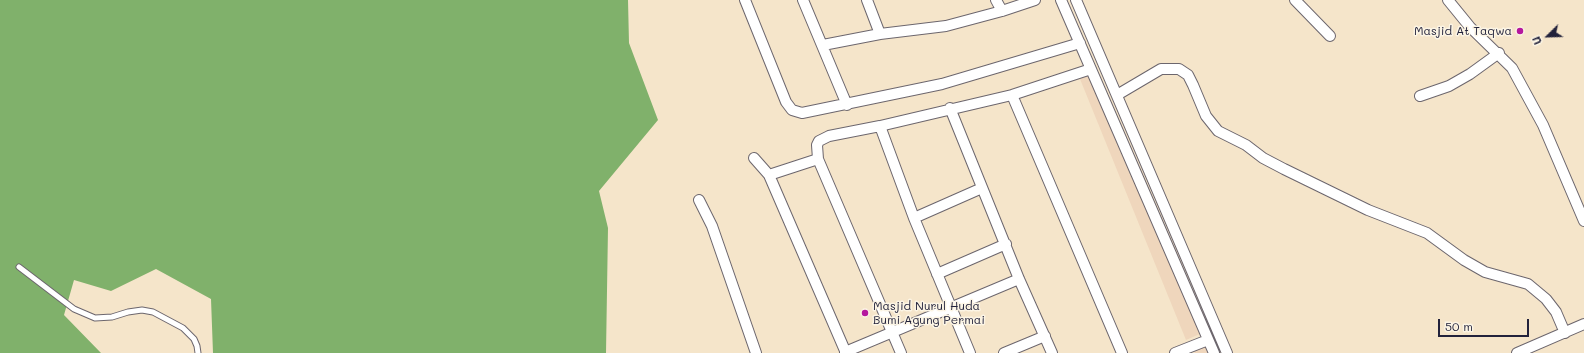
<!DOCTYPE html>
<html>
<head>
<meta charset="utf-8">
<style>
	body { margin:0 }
	#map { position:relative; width:1584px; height:353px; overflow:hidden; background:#f5e5ca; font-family:Mali,sans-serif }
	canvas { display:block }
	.north { position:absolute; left:1528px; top:16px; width:40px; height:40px; -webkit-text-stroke:3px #fcf5e5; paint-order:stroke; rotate:247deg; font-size:11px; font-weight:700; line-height:16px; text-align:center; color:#22223b }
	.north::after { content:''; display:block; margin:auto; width:14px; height:18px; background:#22223b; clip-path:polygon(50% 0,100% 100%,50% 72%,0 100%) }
	.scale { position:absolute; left:1438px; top:319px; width:91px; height:18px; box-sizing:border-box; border:2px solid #22223b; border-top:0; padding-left:5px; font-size:12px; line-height:14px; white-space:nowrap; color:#22223b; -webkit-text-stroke:3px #fcf5e5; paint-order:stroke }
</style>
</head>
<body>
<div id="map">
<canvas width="1584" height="353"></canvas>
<div class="north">U</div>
<div class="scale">50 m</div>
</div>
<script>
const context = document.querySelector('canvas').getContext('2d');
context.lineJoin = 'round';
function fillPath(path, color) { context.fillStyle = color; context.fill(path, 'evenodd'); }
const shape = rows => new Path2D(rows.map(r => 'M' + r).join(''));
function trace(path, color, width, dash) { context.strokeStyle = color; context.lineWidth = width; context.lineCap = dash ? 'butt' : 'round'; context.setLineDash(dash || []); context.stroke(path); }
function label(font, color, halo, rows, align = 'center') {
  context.font = font + ' Mali,sans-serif'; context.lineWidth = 3; context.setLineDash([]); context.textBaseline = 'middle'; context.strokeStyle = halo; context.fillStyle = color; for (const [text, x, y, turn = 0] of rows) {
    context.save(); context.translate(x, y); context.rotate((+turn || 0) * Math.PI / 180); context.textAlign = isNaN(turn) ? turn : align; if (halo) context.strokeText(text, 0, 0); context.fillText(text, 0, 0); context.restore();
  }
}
const built = shape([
	[1092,74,1202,333,1186,340,1080,79],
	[1206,344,1210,353,1195,353,1193,348]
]);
const forest = shape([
	[0,0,628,0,629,43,658,120,599,191,608,228,606,353,213,353,211,299,156,269,111,291,74,280,64,315,101,353,0,353]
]);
const lane = shape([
	[19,267,74,309,95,318,112,317,128,312,142,310,153,312,183,328,194,339,197,346,198,353]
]);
const street = shape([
	[745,0,786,102,792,110,802,113,942,84,1080,43],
	[803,0,847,105],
	[867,0,880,34],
	[996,0,1002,11],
	[1061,0,1214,353],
	[1076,0,1227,353],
	[1295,0,1330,36],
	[1448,0,1470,27,1512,68,1543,125,1584,221],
	[823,45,880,34,946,26,1002,11,1035,0],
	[1012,95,1122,353],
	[1117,95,1161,69,1179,69,1188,75,1193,85,1206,116,1218,131,1246,145,1263,158,1284,169,1368,210,1427,233,1464,260,1485,272,1528,284,1546,299,1556,312,1565,333],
	[1420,96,1449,86,1470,74,1499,53],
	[950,108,1019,279,1052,353],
	[880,126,914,218,970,353],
	[754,158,769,175,846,353],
	[769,175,818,159],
	[699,200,712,226,756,353],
	[914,218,982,188],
	[937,274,1006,244],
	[845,352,1019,279],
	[901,353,818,159,817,145,819,141,829,136,880,126,1012,95,1091,69],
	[1004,353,1045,336],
	[1175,353,1208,340],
	[1517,353,1584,324]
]);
const markers = [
	[1520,31,4,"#b5179e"],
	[865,313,4,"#b5179e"]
];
const poiNames = [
	["Masjid At Taqwa",1512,31],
	["Masjid Nurul Huda",873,306,"left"],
	["Bumi Agung Permai",873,320,"left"]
];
fillPath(built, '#efd6bc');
fillPath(forest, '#80b16b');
trace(lane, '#6c666d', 7);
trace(street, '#6c666d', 12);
trace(lane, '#fff', 5);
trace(street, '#fff', 10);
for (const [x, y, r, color] of markers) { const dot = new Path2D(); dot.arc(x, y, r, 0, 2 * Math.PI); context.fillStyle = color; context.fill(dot); trace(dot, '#fcf5e5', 1.5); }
label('12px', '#22223b', '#fcf5e5', poiNames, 'right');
</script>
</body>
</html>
